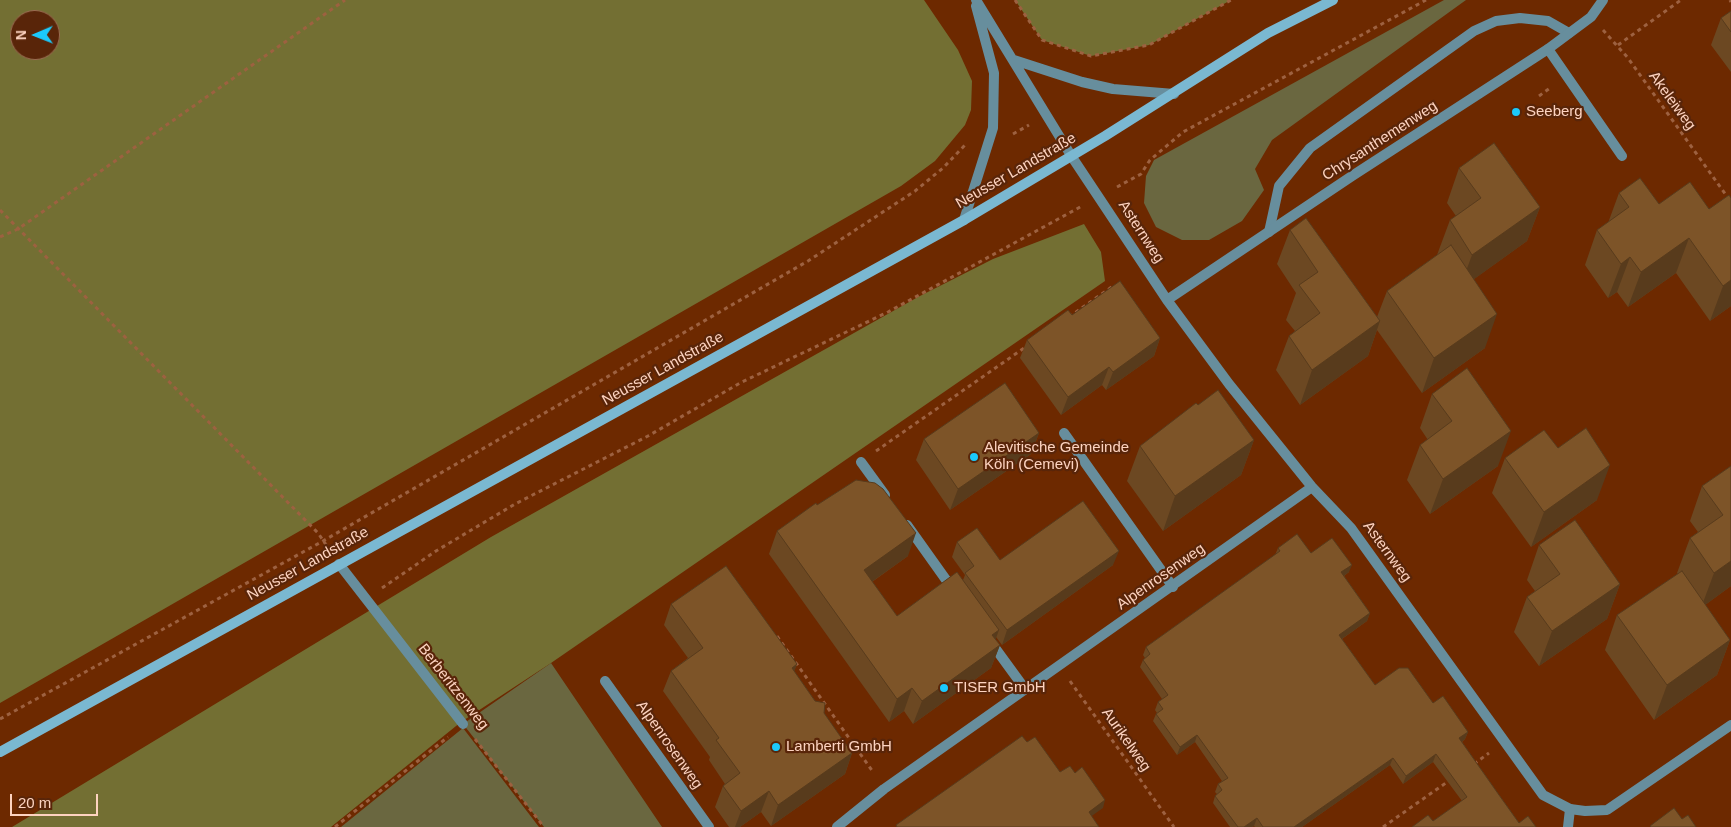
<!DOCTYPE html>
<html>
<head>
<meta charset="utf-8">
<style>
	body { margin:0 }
	#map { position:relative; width:1731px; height:827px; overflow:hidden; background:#6d2900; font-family:Helvetica,sans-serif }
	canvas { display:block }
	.north { position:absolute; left:10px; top:10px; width:50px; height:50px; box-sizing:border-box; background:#592509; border:1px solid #9b6b52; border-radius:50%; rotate:269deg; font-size:14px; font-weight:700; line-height:20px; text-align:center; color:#fdd3c0 }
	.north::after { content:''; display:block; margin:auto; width:18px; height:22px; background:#1bc9fc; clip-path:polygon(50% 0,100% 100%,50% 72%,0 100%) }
	.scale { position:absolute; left:10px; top:794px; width:88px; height:22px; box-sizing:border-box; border:2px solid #fdd3c0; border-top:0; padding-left:6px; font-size:15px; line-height:18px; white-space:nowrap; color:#fdd3c0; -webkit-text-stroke:4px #592509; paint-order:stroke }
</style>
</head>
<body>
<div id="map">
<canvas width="1731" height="827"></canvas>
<div class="north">N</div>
<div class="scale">20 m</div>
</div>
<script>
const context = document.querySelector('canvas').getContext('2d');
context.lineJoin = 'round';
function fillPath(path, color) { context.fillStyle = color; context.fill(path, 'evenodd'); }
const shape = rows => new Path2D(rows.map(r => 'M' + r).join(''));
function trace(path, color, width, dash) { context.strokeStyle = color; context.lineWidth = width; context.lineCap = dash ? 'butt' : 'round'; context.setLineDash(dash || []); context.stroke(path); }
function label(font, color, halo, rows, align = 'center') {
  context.font = font + ' Helvetica,sans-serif'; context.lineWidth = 4.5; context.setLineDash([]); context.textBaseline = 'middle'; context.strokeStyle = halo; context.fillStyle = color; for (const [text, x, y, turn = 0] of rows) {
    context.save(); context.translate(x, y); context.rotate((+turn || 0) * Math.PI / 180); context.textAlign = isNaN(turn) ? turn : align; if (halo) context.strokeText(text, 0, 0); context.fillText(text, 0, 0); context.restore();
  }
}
const green = shape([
	[1444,0,1466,0,1272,140,1255,169,1264,190,1242,221,1209,240,1182,240,1156,227,1144,203,1146,176,1154,160],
	[551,663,662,827,544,827,463,724],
	[463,728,539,827,341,827]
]);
const forest = shape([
	[0,0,924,0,958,50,972,81,971,110,965,125,935,161,901,186,0,703],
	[20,20,50,20,50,50,20,50],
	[1015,0,1231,0,1149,45,1091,56,1042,40],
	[1084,224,1101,252,1105,281,551,663,461,722,331,827,12,827,491,537,918,297,993,259]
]);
const path = shape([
	[1015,0,1042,40,1091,56,1149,45,1231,0],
	[1730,0,1731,2],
	[1603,30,1628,58,1731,202],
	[1618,45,1681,0],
	[1539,96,1550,88],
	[1013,134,1029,125],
	[1117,187,1141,174,1150,160,1183,132,1426,0],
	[0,210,318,533,329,549],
	[0,237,18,229,345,0],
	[1069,317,1113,286],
	[876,451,1027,346],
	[382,588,436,551,515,504,648,436,740,383,888,312,1082,206],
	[777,636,873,772],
	[1070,681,1174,827],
	[0,719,323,541,808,261,915,191,943,168,966,144],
	[475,739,544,827],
	[1474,764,1489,753],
	[335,827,448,737],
	[1383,827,1450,780]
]);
const service = shape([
	[1548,49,1622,156],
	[1269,232,1279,186,1310,148,1474,31,1496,21,1520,18,1548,21,1569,33],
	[1064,433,1173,587],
	[339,564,463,724],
	[1568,827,1570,809]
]);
const minor = shape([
	[976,0,1072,157,1167,300,1229,384,1312,487,1351,528,1543,795,1570,809,1585,811,1607,810,1731,725],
	[1014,60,1082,82,1113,89,1174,94],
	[964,220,993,128,994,73,976,6],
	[1167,300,1352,176,1548,49,1591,17,1603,0],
	[861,462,885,495],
	[907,525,954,591],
	[990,641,1025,689],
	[605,681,709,827],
	[837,827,884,789,1312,487]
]);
const secondary = shape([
	[0,752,964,220,1105,136,1268,33,1333,0]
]);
const wall = shape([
	[1731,11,1731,72,1711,45,1721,18],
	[1459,168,1540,207,1527,241,1474,279,1485,348,1422,393,1377,330,1368,356,1300,405,1276,370,1289,336,1295,331,1286,320,1296,293,1277,264,1290,230,1377,317,1387,291,1437,255,1450,220,1456,216,1447,203],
	[1619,193,1659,204,1709,209,1731,198,1731,306,1710,321,1676,273,1628,307,1617,292,1608,298,1585,265,1597,230,1608,223],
	[1072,315,1160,338,1154,356,1106,390,1102,385,1061,415,1020,358,1027,340],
	[1432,394,1498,466,1430,514,1407,480,1420,445,1428,440,1420,428],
	[1198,405,1254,440,1241,475,1163,531,1127,481,1140,446],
	[1039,433,1031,454,950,510,916,460,924,439],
	[1558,448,1597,500,1531,547,1492,493,1505,458],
	[1731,466,1731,586,1705,605,1730,640,1717,675,1654,720,1605,650,1617,615,1678,574,1677,573,1690,538,1698,532,1690,521,1702,486],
	[817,505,908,556,872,582,897,616,963,580,965,575,952,557,957,542,1000,560,1113,565,1002,645,996,637,995,639,1000,645,991,668,913,724,904,711,889,722,769,554,777,531],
	[1539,545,1620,584,1607,619,1539,666,1514,632,1527,597,1535,591,1527,580],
	[1278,548,1311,553,1349,572,1344,576,1370,613,1367,621,1342,639,1375,685,1433,703,1468,732,1465,739,1462,742,1499,795,1519,823,1536,827,1433,821,1462,801,1433,762,1403,784,1390,765,1302,827,1255,827,1254,826,1252,827,1230,827,1213,803,1215,796,1217,794,1215,792,1218,784,1222,781,1195,742,1177,755,1153,721,1156,714,1157,713,1155,710,1158,702,1162,699,1140,667,1143,660,1145,658,1143,655,1146,647,1275,555],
	[671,604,797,664,794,671,852,753,845,774,771,826,761,812,740,827,729,827,715,807,723,786,725,784,709,760,710,757,663,691,671,671,688,658,664,625]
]);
const shadedWall = shape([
	[1540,207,1527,241,1459,290,1472,255],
	[1689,238,1676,273,1628,307,1641,272],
	[1630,257,1617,292,1608,298,1621,264],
	[1731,280,1731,306,1710,321,1723,286],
	[1497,314,1485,348,1422,393,1434,358],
	[1380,321,1368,356,1300,405,1312,370],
	[1160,338,1154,356,1106,390,1113,372],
	[1109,367,1102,385,1061,415,1068,397],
	[1511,431,1498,466,1430,514,1443,479],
	[1039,433,1031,454,950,510,958,489],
	[1254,440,1241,475,1163,531,1175,496],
	[1610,465,1597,500,1531,547,1544,512],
	[916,533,908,556,856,593,864,570],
	[1119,551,1113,565,1002,645,1007,630],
	[1731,561,1731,586,1701,608,1714,573],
	[1352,565,1349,572,1338,580,1341,572],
	[1620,584,1607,619,1539,666,1552,631],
	[1370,613,1367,621,1336,643,1339,635],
	[999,630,991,652,1000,645,991,668,913,724,922,701,992,635],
	[1730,640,1717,675,1654,720,1667,685],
	[797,664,789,685,792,668],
	[912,688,904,711,889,722,897,699],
	[1468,732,1465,739,1457,746,1459,738],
	[1197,735,1195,742,1177,755,1180,747],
	[852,753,845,774,771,826,778,805],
	[1436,754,1433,762,1403,784,1406,776],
	[1393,758,1390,765,1302,827,1294,827],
	[769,791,761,812,740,827,735,827,741,811],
	[1105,800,1103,808,1086,820,1089,812],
	[1257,818,1254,826,1252,827,1244,827]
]);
const building = shape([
	[1731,11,1731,32,1721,18,1731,11],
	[1494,143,1540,207,1472,255,1450,220,1481,198,1459,168,1494,143],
	[1640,178,1659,204,1690,182,1709,209,1729,195,1731,198,1731,280,1723,286,1689,238,1641,272,1630,257,1621,264,1597,230,1629,207,1619,193,1640,178],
	[1306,218,1380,321,1312,370,1289,336,1320,313,1299,285,1318,272,1290,230,1306,218],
	[1451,245,1497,314,1434,358,1387,291,1451,245],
	[1120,281,1160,338,1113,372,1109,367,1068,397,1027,340,1068,310,1072,315,1120,281],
	[1467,368,1511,431,1443,479,1420,445,1452,421,1432,394,1467,368],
	[1005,383,1039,433,958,489,924,439,1005,383],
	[1218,390,1254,440,1175,496,1140,446,1196,403,1198,405,1218,390],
	[1586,428,1610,465,1544,512,1505,458,1544,430,1558,448,1586,428],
	[1731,466,1731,561,1714,573,1690,538,1723,515,1702,486,1731,466],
	[856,480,875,483,883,489,916,533,864,570,897,616,957,572,999,630,992,635,1000,645,922,701,912,688,897,699,777,531,816,503,817,505,856,480],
	[1083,501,1119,551,1007,630,965,573,974,566,957,542,977,528,1000,560,1083,501],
	[1575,520,1620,584,1552,631,1527,597,1560,574,1539,545,1575,520],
	[1297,534,1311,553,1332,538,1352,565,1341,572,1370,613,1339,635,1375,685,1399,668,1408,668,1433,703,1443,696,1468,732,1459,738,1499,795,1519,823,1528,816,1536,827,1412,827,1428,815,1433,821,1467,797,1436,754,1406,776,1393,758,1294,827,1263,827,1257,818,1244,827,1238,827,1215,796,1222,790,1218,784,1228,778,1197,735,1180,747,1156,714,1163,709,1158,702,1168,695,1143,660,1150,654,1146,647,1280,551,1278,548,1297,534],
	[726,566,797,664,792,668,815,701,825,703,824,713,852,753,778,805,769,791,741,811,723,786,740,773,716,740,719,738,671,671,703,648,671,604,726,566],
	[1682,571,1730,640,1667,685,1617,615,1682,571],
	[1022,736,1027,742,1035,737,1060,772,1070,766,1075,773,1082,767,1105,800,1089,812,1099,827,897,827,896,825,1022,736],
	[1674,808,1682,819,1688,815,1696,827,1651,827,1650,826,1674,808]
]);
const markers = [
	[1516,112,5,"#1bc9fc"],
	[974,457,5,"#1bc9fc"],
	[944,688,5,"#1bc9fc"],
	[776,747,5,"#1bc9fc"]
];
const streetNames = [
	["Akeleiweg",1672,101,54],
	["Chrysanthemenweg",1380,141,-33],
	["Neusser Landstraße",1016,171,-30],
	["Asternweg",1141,232,57],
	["Neusser Landstraße",663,369,-29],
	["Asternweg",1387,552,54],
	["Neusser Landstraße",308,564,-29],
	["Alpenrosenweg",1161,577,-35],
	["Berberitzenweg",453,687,52],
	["Aurikelweg",1126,740,55],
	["Alpenrosenweg",669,745,55]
];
const poiNames = [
	["Seeberg",1526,112],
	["Alevitische Gemeinde",984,448],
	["Köln (Cemevi)",984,465],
	["TISER GmbH",954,688],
	["Lamberti GmbH",786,747]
];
fillPath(green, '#6a6740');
fillPath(forest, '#736f33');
trace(path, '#9d6140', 3, [4, 4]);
trace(service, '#678e9d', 10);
trace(minor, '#678e9d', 10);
trace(secondary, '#7ab8d1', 10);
fillPath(wall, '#6c4822');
fillPath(shadedWall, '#583b1c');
fillPath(building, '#7d5428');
trace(building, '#583b1c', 1);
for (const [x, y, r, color] of markers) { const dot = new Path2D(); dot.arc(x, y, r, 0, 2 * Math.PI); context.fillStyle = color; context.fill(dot); trace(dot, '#592509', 2); }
label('15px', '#fdd3c0', '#592509', streetNames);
label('15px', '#fdd3c0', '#592509', poiNames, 'left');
</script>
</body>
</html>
